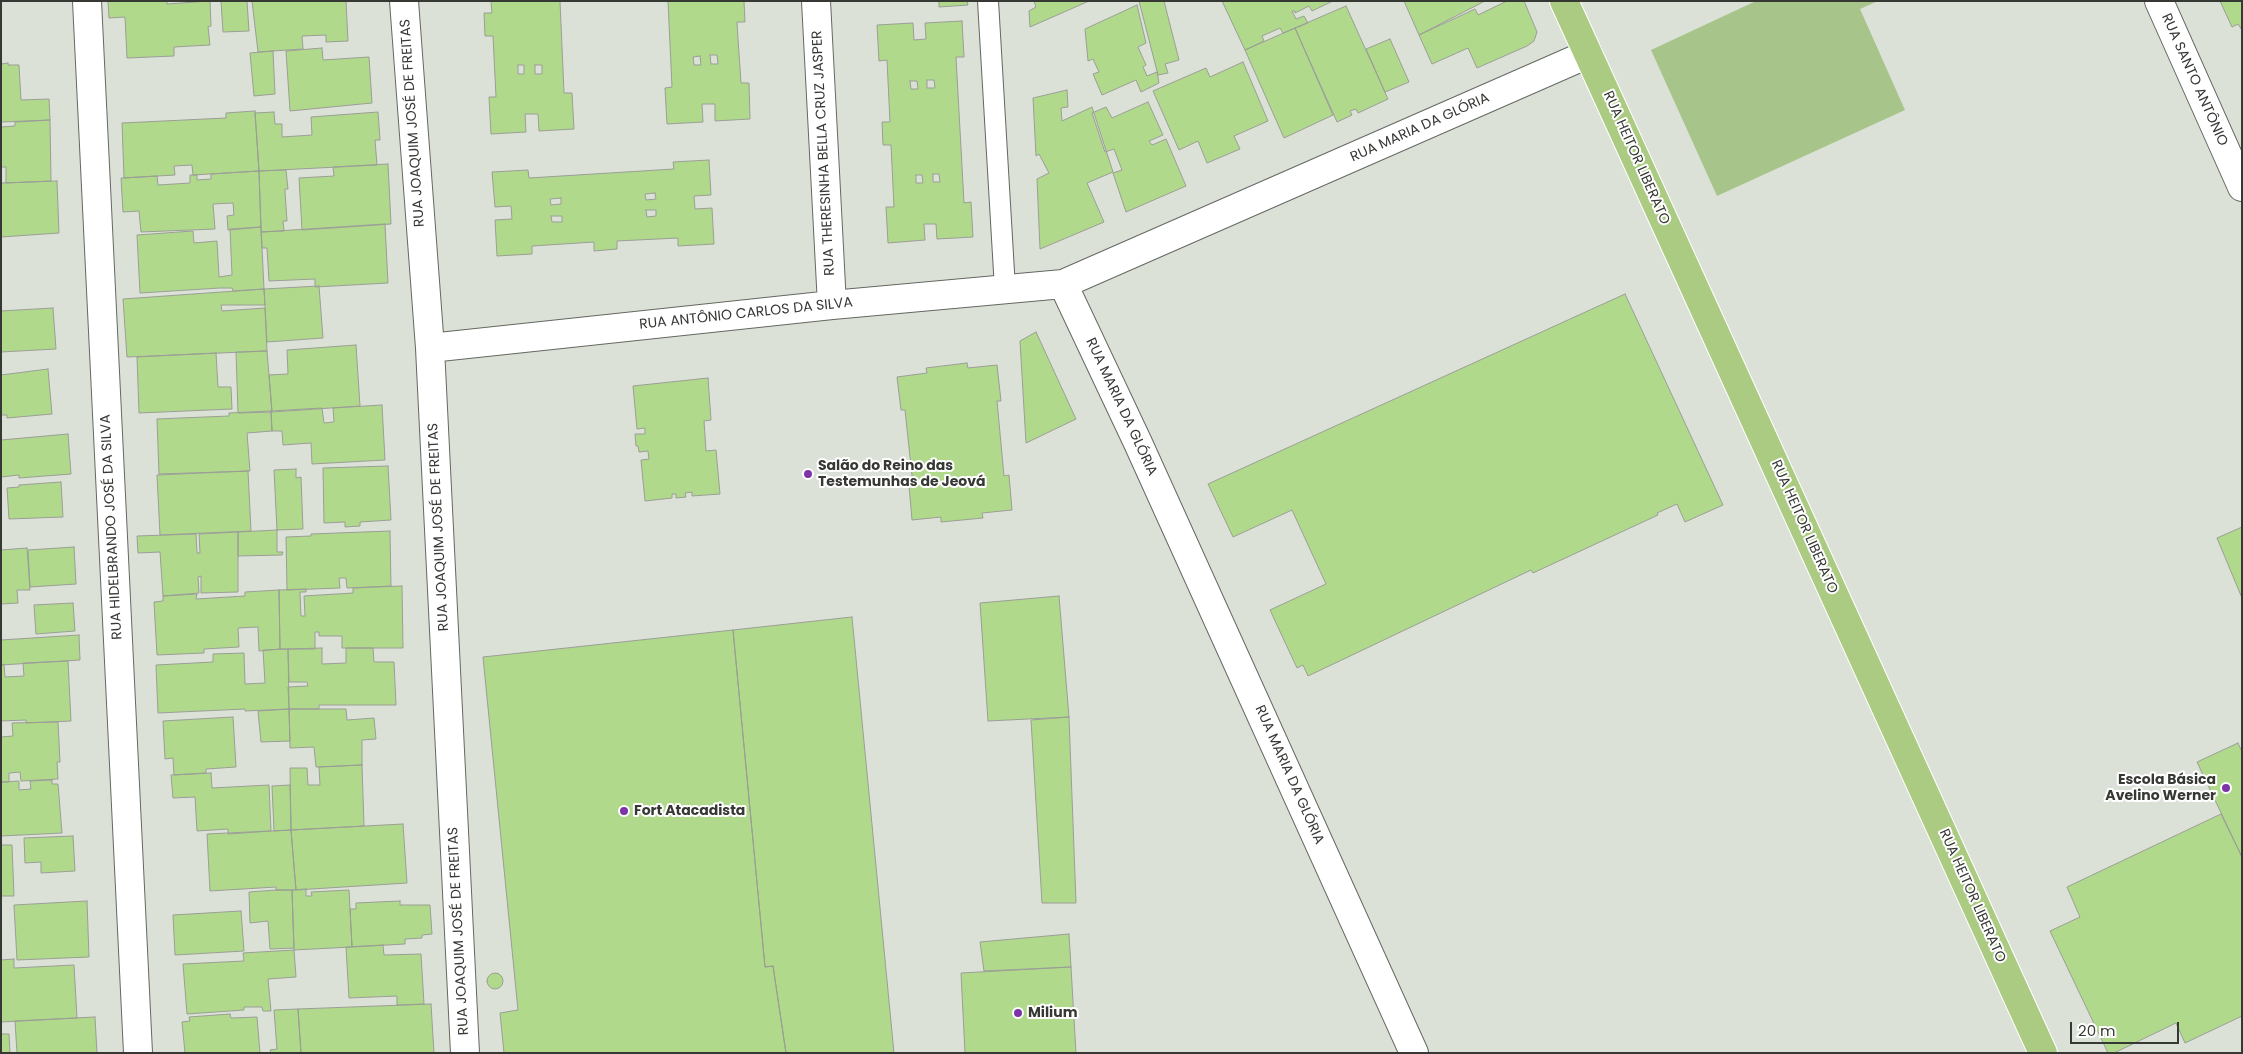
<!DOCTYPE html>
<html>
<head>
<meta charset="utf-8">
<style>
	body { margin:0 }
	#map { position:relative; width:2243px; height:1054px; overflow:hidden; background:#dce1d8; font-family:Poppins,sans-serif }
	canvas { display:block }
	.frame { position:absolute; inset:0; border:2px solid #363834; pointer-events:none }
	.scale { position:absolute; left:2070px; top:1022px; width:109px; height:22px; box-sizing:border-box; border:2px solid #363834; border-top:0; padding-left:6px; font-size:15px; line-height:18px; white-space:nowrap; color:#363834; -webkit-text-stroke:4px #fff; paint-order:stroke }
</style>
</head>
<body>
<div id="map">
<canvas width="2243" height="1054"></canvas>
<div class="frame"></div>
<div class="scale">20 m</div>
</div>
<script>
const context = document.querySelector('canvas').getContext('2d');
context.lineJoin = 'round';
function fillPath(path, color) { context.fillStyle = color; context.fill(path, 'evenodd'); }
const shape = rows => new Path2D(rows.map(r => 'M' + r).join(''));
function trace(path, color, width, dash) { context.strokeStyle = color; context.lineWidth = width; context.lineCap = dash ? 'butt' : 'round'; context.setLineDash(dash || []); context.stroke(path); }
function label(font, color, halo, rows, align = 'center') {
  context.font = font + ' Poppins,sans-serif'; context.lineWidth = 4; context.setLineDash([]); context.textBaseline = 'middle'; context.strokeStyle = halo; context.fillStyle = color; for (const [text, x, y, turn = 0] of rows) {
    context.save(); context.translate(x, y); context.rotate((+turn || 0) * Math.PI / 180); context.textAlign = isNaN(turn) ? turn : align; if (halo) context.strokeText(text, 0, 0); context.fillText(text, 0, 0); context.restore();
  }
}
const green = shape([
	[1756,1,1878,1,1860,9,1905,110,1717,196,1651,50]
]);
const building = shape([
	[108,1,167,1,167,4,210,1,211,26,208,27,210,45,174,47,174,56,127,58,125,17,109,18,108,1],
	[221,1,247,1,249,31,223,32,221,1],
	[252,1,346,1,348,41,326,42,326,35,302,36,303,49,258,52,252,1],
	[491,1,560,1,564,93,572,93,574,129,539,131,538,114,525,114,526,132,491,134,489,97,496,97,493,36,485,36,484,13,492,13,491,1],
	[518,65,524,65,524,74,518,74,518,65],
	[535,65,542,65,542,74,535,74,535,65],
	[668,1,744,1,745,22,737,22,738,39,741,83,749,83,750,119,715,121,715,104,702,104,703,122,667,124,665,88,672,87,668,1],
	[710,55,717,55,718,64,711,64,710,55],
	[700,56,701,65,694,65,693,57,700,56],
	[939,1,967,1,968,5,939,7,939,1],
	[1034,1,1089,1,1030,27,1029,11,1036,7,1034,1],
	[1139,1,1164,1,1179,60,1165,64,1168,73,1158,75,1139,1],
	[1222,1,1333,1,1312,11,1309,6,1295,13,1295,11,1292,11,1296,19,1304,16,1308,23,1283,33,1280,28,1262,36,1264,41,1245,50,1222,1],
	[1404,1,1485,1,1419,35,1404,1],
	[1507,1,1524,1,1537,32,1534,41,1527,46,1477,68,1468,48,1432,64,1419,35,1475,9,1478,15,1507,1],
	[2220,1,2242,1,2242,30,2238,24,2232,27,2220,1],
	[1137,5,1146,43,1138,47,1146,65,1143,67,1147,76,1157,72,1159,83,1141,92,1136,80,1102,95,1093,74,1099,72,1093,59,1088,61,1085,29,1137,5],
	[1346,6,1388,99,1358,113,1356,109,1350,111,1352,115,1337,122,1295,28,1346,6],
	[962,21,964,57,956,57,964,203,971,202,973,237,937,239,936,224,924,224,925,240,888,243,886,207,894,207,891,145,883,145,882,122,890,122,887,60,879,61,877,25,913,23,914,40,926,39,925,23,962,21],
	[927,80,934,80,935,88,927,88,927,80],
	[910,81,917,81,918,89,911,89,910,81],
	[933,174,939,174,940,182,933,182,933,174],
	[916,175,922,175,923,183,916,183,916,175],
	[1295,28,1333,115,1284,138,1245,50,1295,28],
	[1390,39,1409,82,1385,92,1366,49,1390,39],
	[322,48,323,60,369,57,372,103,290,111,286,51,322,48],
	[273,51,275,94,254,96,250,53,273,51],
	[1243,62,1268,121,1234,136,1240,149,1207,163,1198,141,1179,150,1153,91,1206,68,1210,77,1243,62],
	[8,63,8,65,19,65,21,100,49,99,50,120,1,122,1,64,8,63],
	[1067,90,1068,107,1061,108,1062,121,1092,107,1113,172,1087,183,1104,222,1040,249,1037,179,1049,173,1039,154,1036,156,1033,98,1067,90],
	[1148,102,1163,135,1149,141,1152,145,1166,139,1186,186,1126,212,1113,173,1122,170,1114,149,1105,152,1092,113,1106,107,1112,118,1148,102],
	[255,111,259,171,193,175,192,165,174,166,175,175,124,178,122,123,226,118,226,113,255,111],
	[274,112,275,124,282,124,282,137,312,135,311,117,378,112,380,140,375,140,377,165,259,171,255,113,274,112],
	[50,120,51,181,6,183,6,167,1,167,1,127,15,126,15,122,50,120],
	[709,160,711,195,694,196,695,209,712,208,714,244,678,246,678,238,617,241,617,249,594,251,594,242,532,246,532,254,497,256,495,220,512,219,511,206,495,207,492,172,528,170,529,178,674,169,673,162,709,160],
	[655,193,656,199,646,200,645,194,655,193],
	[561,198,561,204,551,205,550,199,561,198],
	[646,210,656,210,656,216,647,217,646,210],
	[551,216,562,216,562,222,552,222,551,216],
	[388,164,391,224,302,230,299,178,334,176,333,167,388,164],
	[286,170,288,189,285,189,285,192,287,221,283,221,284,231,261,232,259,171,286,170],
	[259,171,261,227,228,230,227,216,234,215,233,203,213,204,215,229,141,232,139,211,123,212,121,178,157,176,158,185,190,183,190,175,197,175,197,180,211,179,211,174,259,171],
	[57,181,59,233,1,237,1,183,57,181],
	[385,224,388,283,315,287,315,279,269,281,267,248,262,248,261,232,385,224],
	[261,227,264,289,233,291,232,288,220,288,140,293,137,235,193,231,194,243,217,241,219,277,232,275,230,229,261,227],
	[319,286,323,338,267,342,264,289,319,286],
	[264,289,265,305,221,305,222,311,265,308,267,351,127,357,123,299,264,289],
	[1625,294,1723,505,1685,522,1677,504,1657,513,1658,515,1533,573,1531,570,1308,676,1303,665,1297,668,1270,610,1326,584,1292,510,1233,537,1208,484,1625,294],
	[53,308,56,349,1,352,1,311,53,308],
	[1036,332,1076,419,1026,443,1020,341,1036,332],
	[356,345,360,406,272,412,269,375,288,374,287,350,356,345],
	[267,351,272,412,238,413,236,352,267,351],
	[216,353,218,387,231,387,232,409,139,413,137,357,216,353],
	[967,363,968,368,997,365,1001,401,997,401,1004,476,1009,475,1012,510,982,513,983,518,941,522,941,517,912,520,909,486,913,485,905,410,901,410,897,377,927,373,926,368,967,363],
	[48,369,52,414,7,418,7,415,1,415,1,375,48,369],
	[708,378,711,420,704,421,706,451,716,450,720,494,692,496,692,492,685,493,686,497,676,498,676,494,672,494,672,498,645,501,641,460,649,459,648,451,639,452,638,446,636,446,635,434,645,434,645,428,637,429,633,386,708,378],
	[382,405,385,460,312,464,311,443,283,445,282,431,272,431,271,411,322,408,324,423,334,422,333,408,382,405],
	[271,411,272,431,247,433,250,471,159,474,157,419,229,416,229,413,271,411],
	[68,434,71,474,19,478,19,475,1,477,1,440,68,434],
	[388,466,391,520,360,522,360,526,345,527,345,522,324,523,323,468,388,466],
	[296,469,296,478,301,477,303,529,277,530,274,470,296,469],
	[248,471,251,531,160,535,157,475,248,471],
	[61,482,63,517,9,519,7,488,19,487,19,485,61,482],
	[2242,527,2242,598,2217,538,2242,527],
	[277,530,277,552,283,552,282,555,238,556,238,532,277,530],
	[390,531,391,586,347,588,346,578,339,578,340,588,287,590,286,537,311,536,311,534,390,531],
	[238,532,238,592,201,593,201,576,198,577,199,593,163,596,160,552,138,553,137,536,196,534,197,553,200,553,199,534,238,532],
	[74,547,76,584,30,587,28,550,74,547],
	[27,548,30,590,17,590,18,603,1,604,1,550,27,548],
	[402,586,403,648,342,648,342,636,319,636,319,632,315,632,315,649,280,649,279,590,306,589,306,592,300,592,301,616,305,616,304,596,353,593,353,588,402,586],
	[279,590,280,649,259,651,258,627,238,628,239,647,204,649,204,653,157,655,154,602,163,601,163,596,197,594,196,599,245,596,245,592,279,590],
	[1059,596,1069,717,988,721,980,603,1059,596],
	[73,603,75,631,36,634,34,605,73,603],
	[852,617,894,1053,786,1053,773,966,765,967,733,630,852,617],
	[733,630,765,967,773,966,786,1053,504,1053,500,1013,518,1010,483,657,733,630],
	[79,635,80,660,1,665,1,640,79,635],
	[322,648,322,664,346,663,346,648,373,648,374,662,394,662,396,705,319,705,319,709,289,709,288,687,308,686,307,682,289,682,288,649,322,648],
	[288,649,289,709,245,711,245,709,158,713,156,665,213,662,213,654,244,653,245,684,265,683,263,650,288,649],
	[68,661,71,721,26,723,26,720,1,721,1,665,4,664,5,677,24,676,23,663,68,661],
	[289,709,290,741,261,742,258,711,289,709],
	[289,709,346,709,347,720,374,718,376,739,362,740,362,765,316,767,314,747,290,748,289,709],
	[233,717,236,767,206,769,206,773,174,775,173,758,165,759,163,721,233,717],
	[1069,717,1076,903,1042,903,1031,720,1069,717],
	[58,722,60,762,57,762,58,779,21,781,20,772,9,773,9,782,1,782,1,737,13,736,12,723,58,722],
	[2238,743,2242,752,2242,857,2197,762,2238,743],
	[362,765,364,826,291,830,290,768,307,768,308,785,320,785,319,767,362,765],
	[211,773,212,788,269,785,271,831,228,834,228,829,197,831,195,797,173,798,171,775,211,773],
	[52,780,52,784,58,784,62,833,1,836,1,782,19,781,19,790,31,789,30,781,52,780],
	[290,785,291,830,274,831,272,786,290,785],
	[2221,814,2242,857,2242,1016,2185,1043,2176,1023,2114,1053,2108,1053,2050,931,2080,917,2067,887,2221,814],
	[403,824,407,883,296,890,291,830,403,824],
	[291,830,296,890,276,890,276,887,210,891,207,834,291,830],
	[73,836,75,871,41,873,41,862,25,863,24,838,73,836],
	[1,845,12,845,14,896,1,896,1,845],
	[306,889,306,896,312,896,311,892,349,890,352,947,294,950,292,890,306,889],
	[276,890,292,890,294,948,270,949,268,921,250,923,249,892,276,890],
	[87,901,89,957,17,960,14,905,87,901],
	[400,901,400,905,430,905,432,934,422,935,422,938,405,939,405,944,352,947,350,909,356,909,356,903,400,901],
	[241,911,244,951,175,955,173,915,241,911],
	[1069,934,1071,967,984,971,980,942,1069,934],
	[383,945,384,955,421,954,424,1004,397,1005,397,996,349,998,346,947,383,945],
	[294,950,296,977,268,979,271,1011,263,1011,262,1007,244,1007,244,1010,187,1014,183,964,244,961,243,953,294,950],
	[14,959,14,968,74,965,77,1018,1,1022,1,960,14,959],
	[1071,967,1076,1053,965,1053,961,973,1071,967],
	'487 981a8 8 0 1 1 16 0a8 8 0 1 1-16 0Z',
	[431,1004,434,1053,301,1053,298,1009,431,1004],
	[298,1009,301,1053,271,1053,270,1050,277,1049,274,1010,298,1009],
	[230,1014,231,1018,257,1017,260,1053,185,1053,182,1022,190,1021,189,1017,230,1014],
	[95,1017,97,1053,17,1053,15,1021,95,1017],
	[1,1034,9,1034,10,1053,1,1053,1,1034]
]);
const service = shape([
	[988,1,1005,289]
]);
const minor = shape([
	[87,1,138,1053],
	[404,1,430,348,465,1053],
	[816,1,832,305],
	[2159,1,2242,187],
	[430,348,832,305,1063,284],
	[1414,1053,1138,443,1063,284,1588,54]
]);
const primary = shape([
	[1564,1,2043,1053]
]);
const markers = [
	[808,474,5,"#7d34a7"],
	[2226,788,5,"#7d34a7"],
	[624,811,5,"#7d34a7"],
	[1018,1013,5,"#7d34a7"]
];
const streetNames = [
	["RUA SANTO ANTÔNIO",2194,80,66],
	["RUA JOAQUIM JOSÉ DE FREITAS",413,123,-94],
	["RUA MARIA DA GLÓRIA",1420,128,-24],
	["RUA THERESINHA BELLA CRUZ JASPER",824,153,-93],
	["RUA HEITOR LIBERATO",1636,158,66],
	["RUA ANTÔNIO CARLOS DA SILVA",746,314,-6],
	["RUA MARIA DA GLÓRIA",1121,407,65],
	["RUA HIDELBRANDO JOSÉ DA SILVA",112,527,-93],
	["RUA JOAQUIM JOSÉ DE FREITAS",439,527,-93],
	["RUA HEITOR LIBERATO",1804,527,66],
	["RUA MARIA DA GLÓRIA",1289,775,66],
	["RUA HEITOR LIBERATO",1972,896,66],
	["RUA JOAQUIM JOSÉ DE FREITAS",459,931,-93]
];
const poiNames = [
	["Salão do Reino das",818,466],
	["Testemunhas de Jeová",818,482],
	["Escola Básica",2216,780,"right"],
	["Avelino Werner",2216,796,"right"],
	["Fort Atacadista",634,811],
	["Milium",1028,1013]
];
fillPath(green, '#a7c58b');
fillPath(building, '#b1d98b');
trace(building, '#9a9e96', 1);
trace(service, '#646861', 22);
trace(minor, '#646861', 30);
trace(primary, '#fff', 30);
trace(service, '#fff', 20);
trace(minor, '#fff', 28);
trace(primary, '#accb82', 28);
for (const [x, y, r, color] of markers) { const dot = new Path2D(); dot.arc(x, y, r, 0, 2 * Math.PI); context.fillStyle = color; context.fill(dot); trace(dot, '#fff', 2); }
label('14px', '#363834', '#fff', streetNames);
label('bold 14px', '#363834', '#fff', poiNames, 'left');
</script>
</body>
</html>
